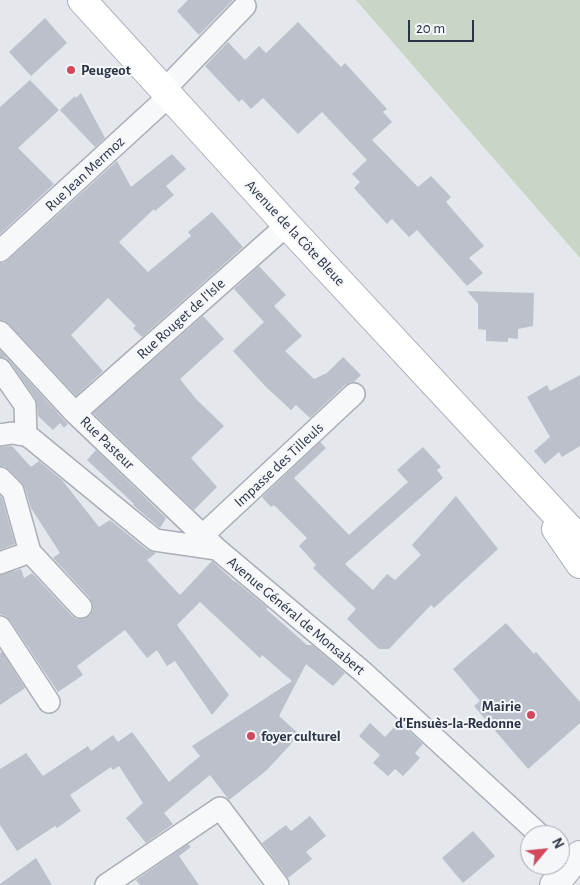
<!DOCTYPE html>
<html>
<head>
<meta charset="utf-8">
<style>
	body { margin:0 }
	#map { position:relative; width:580px; height:885px; overflow:hidden; background:#e4e7ec; font-family:"Alegreya Sans",sans-serif }
	canvas { display:block }
	.north { position:absolute; left:520px; top:825px; width:50px; height:50px; box-sizing:border-box; background:#f4f6f9; border:1px solid #a4a8b1; border-radius:50%; rotate:62deg; font-size:14px; font-weight:700; line-height:20px; text-align:center; color:#2b3445 }
	.north::after { content:''; display:block; margin:auto; width:18px; height:22px; background:#d1495b; clip-path:polygon(50% 0,100% 100%,50% 72%,0 100%) }
	.scale { position:absolute; left:408px; top:20px; width:66px; height:22px; box-sizing:border-box; border:2px solid #2b3445; border-top:0; padding-left:6px; font-size:15px; line-height:18px; white-space:nowrap; color:#2b3445; -webkit-text-stroke:4px #f4f6f9; paint-order:stroke }
</style>
</head>
<body>
<div id="map">
<canvas width="580" height="885"></canvas>
<div class="north">N</div>
<div class="scale">20 m</div>
</div>
<script>
const context = document.querySelector('canvas').getContext('2d');
context.lineJoin = 'round';
function fillPath(path, color) { context.fillStyle = color; context.fill(path, 'evenodd'); }
const shape = rows => new Path2D(rows.map(r => 'M' + r).join(''));
function trace(path, color, width, dash) { context.strokeStyle = color; context.lineWidth = width; context.lineCap = dash ? 'butt' : 'round'; context.setLineDash(dash || []); context.stroke(path); }
function label(font, color, halo, rows, align = 'center') {
  context.font = font + ' "Alegreya Sans",sans-serif'; context.lineWidth = 4; context.setLineDash([]); context.textBaseline = 'middle'; context.strokeStyle = halo; context.fillStyle = color; for (const [text, x, y, turn = 0] of rows) {
    context.save(); context.translate(x, y); context.rotate((+turn || 0) * Math.PI / 180); context.textAlign = isNaN(turn) ? turn : align; if (halo) context.strokeText(text, 0, 0); context.fillText(text, 0, 0); context.restore();
  }
}
const green = shape([
	[356,0,580,0,580,258]
]);
const building = shape([
	[188,0,233,0,199,35,177,11],
	[45,18,67,43,31,76,9,52],
	[298,22,341,67,345,63,387,109,383,112,392,122,372,140,418,187,431,176,451,197,446,202,484,246,469,258,483,273,467,286,417,230,409,237,392,219,387,224,354,188,360,182,352,174,367,160,322,112,298,134,263,98,251,109,242,99,239,102,205,66,228,42,245,60,259,46,266,53],
	[30,80,59,110,18,148,54,184,0,234,0,107],
	[81,93,105,138,95,147,60,110,75,96,76,98],
	[172,154,186,169,166,186,174,195,155,211,154,209,119,242,148,272,191,236,188,232,212,212,243,247,142,337,133,328,136,326,108,298,71,335,103,371,76,396,9,324,4,320,0,320,0,263,3,263,8,260,117,161,131,187],
	[259,266,286,295,274,306,302,336,285,351,314,379,327,373,343,357,361,375,354,382,351,382,345,385,310,418,296,405,291,410,266,387,233,351,264,322,234,289],
	[467,291,534,293,533,326,518,329,518,339,508,338,508,342,486,341,486,330,478,329,478,304],
	[203,316,224,339,180,379,196,399,224,426,191,458,217,487,194,510,93,413],
	[0,350,68,424,64,428,60,423,53,430,38,416,37,405,35,398,10,362,6,358,0,357],
	[580,375,580,446,562,457,559,452,545,464,534,451,550,437,527,397,547,385,550,391],
	[320,442,326,448,294,478,349,535,408,482,397,470,423,447,441,467,437,470,443,478,345,564,373,590,387,574,395,580,421,555,412,545,456,496,498,549,434,608,431,605,389,649,379,649,347,619,356,609,313,568,316,565,299,546,307,538,274,505,271,507,262,497],
	[12,446,31,467,39,461,62,480,99,527,110,520,147,550,156,553,147,560,180,595,212,561,235,582,235,581,268,608,266,609,307,645,312,645,345,673,333,686,306,664,279,716,299,734,289,746,267,770,229,800,210,775,164,813,173,824,146,843,126,818,143,803,119,766,113,770,111,767,70,795,81,811,57,828,55,826,17,851,0,825,0,769,26,753,43,776,88,746,91,751,113,735,118,742,132,732,169,782,200,756,192,746,292,681,262,655,260,658,200,602,177,625,229,695,212,715,175,661,167,666,157,650,147,658,125,630,77,666,83,675,58,692,10,620,6,616,0,614,0,575,21,569,24,578,32,573,72,616,77,619,83,619,89,616,93,611,93,605,90,598,53,558,60,553,31,508,25,488,22,483,8,469,4,466,0,466,0,447],
	[96,450,166,518,160,528,133,505,134,504,87,460],
	[0,496,2,498,15,544,0,550],
	[506,623,534,654,536,652,580,702,580,723,528,769,474,706,480,701,453,669],
	[2,652,25,688,0,705,0,653],
	[399,722,423,744,415,753,420,758,403,776,395,769,388,776,373,763,380,755,359,736,370,723,385,737],
	[310,816,326,836,306,852,312,859,288,878,262,843,286,825,291,831],
	[473,831,495,856,463,883,442,858],
	[188,844,191,847,179,856,199,885,140,885,136,880],
	[36,858,52,885,0,885,0,884]
]);
const minor = shape([
	[164,90,245,6],
	[0,251,169,96],
	[0,332,75,413,217,549],
	[0,369,25,405,26,435],
	[75,413,287,225],
	[0,435,12,433,18,434,26,435,32,439,155,540,217,549,363,672,540,835],
	[0,478,13,491,30,552,81,607],
	[203,535,354,394],
	[0,563,30,552],
	[0,627,49,702],
	[106,885,220,808,278,885]
]);
const tertiary = shape([
	[554,885,572,863,580,855]
]);
const secondary = shape([
	[82,0,287,225,580,540],
	[556,529,580,564]
]);
const markers = [
	[71,70,5,"#d1495b"],
	[531,715,5,"#d1495b"],
	[251,736,5,"#d1495b"]
];
const poiNames = [
	["Peugeot",81,70],
	["Mairie",521,706,"right"],
	["d'Ensuès-la-Redonne",521,723,"right"],
	["foyer culturel",261,736]
];
const streetNames = [
	["Rue Jean Mermoz",85,174,-43],
	["Avenue de la Côte Bleue",295,233,47],
	["Rue Rouget de l'Isle",181,319,-42],
	["Rue Pasteur",107,443,44],
	["Impasse des Tilleuls",279,465,-43],
	["Avenue Général de Monsabert",296,616,40]
];
fillPath(green, '#c9d6c5');
fillPath(building, '#bbc0ca');
trace(minor, '#a9aeb7', 24);
trace(tertiary, '#a9aeb7', 30);
trace(secondary, '#a9aeb7', 30);
trace(minor, '#f7f8fa', 21);
trace(tertiary, '#f7f8fa', 28);
trace(secondary, '#fff', 28);
for (const [x, y, r, color] of markers) { const dot = new Path2D(); dot.arc(x, y, r, 0, 2 * Math.PI); context.fillStyle = color; context.fill(dot); trace(dot, '#f4f6f9', 2); }
label('bold 15px', '#2b3445', '#f4f6f9', poiNames, 'left');
label('15px', '#2b3445', '#f4f6f9', streetNames);
</script>
</body>
</html>
